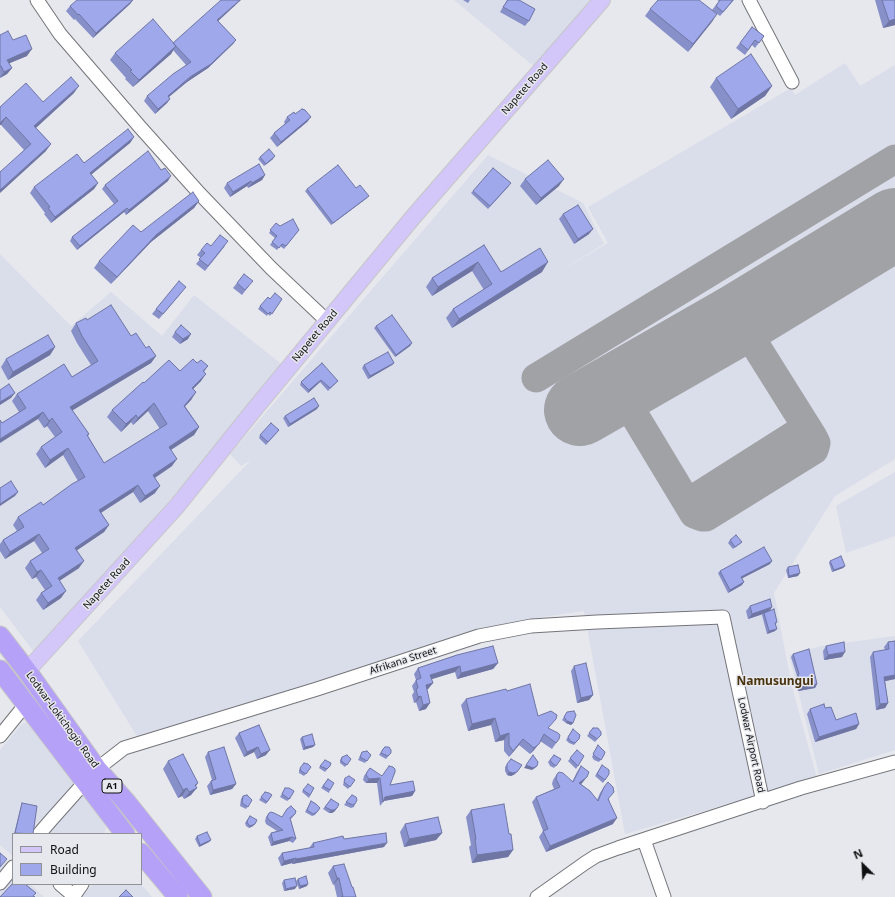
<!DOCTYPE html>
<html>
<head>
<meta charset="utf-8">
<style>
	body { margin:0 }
	#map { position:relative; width:895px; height:897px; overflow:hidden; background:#e7e8ed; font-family:"Noto Sans",sans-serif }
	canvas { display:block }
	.legend { position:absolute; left:12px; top:833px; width:130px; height:52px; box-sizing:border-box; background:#e7e8ed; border:1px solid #919295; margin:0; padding:5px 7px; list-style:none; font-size:12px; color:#101012 }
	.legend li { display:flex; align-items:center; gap:8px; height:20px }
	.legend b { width:20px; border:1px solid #919295 }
	.north { position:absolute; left:843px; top:845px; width:40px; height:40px; -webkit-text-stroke:3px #e7e8ed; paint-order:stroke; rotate:336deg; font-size:11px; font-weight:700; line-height:16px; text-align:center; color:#101012 }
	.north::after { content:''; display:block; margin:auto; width:14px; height:18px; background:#101012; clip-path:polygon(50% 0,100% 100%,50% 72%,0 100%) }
</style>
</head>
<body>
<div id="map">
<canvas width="895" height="897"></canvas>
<ul class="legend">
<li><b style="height:5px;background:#d3c7fa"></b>Road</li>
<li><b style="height:11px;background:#9ea8eb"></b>Building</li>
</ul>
<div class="north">N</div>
</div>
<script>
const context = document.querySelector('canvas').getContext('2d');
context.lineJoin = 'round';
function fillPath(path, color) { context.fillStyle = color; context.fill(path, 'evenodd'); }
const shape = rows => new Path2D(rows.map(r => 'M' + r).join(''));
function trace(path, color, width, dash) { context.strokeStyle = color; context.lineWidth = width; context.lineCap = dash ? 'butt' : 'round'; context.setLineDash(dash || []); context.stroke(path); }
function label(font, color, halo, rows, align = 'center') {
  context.font = font + ' "Noto Sans",sans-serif'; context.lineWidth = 3; context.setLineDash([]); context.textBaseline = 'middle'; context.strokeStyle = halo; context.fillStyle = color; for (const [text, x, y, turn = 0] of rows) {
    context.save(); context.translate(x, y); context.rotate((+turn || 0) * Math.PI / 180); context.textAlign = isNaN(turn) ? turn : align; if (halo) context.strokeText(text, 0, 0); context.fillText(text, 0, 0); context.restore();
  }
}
const built = shape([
	[454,0,595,0,536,68],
	[845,63,860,86,895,65,895,459,835,496,774,593,792,687,817,778,625,834,584,611,521,620,423,649,140,741,78,641,251,460,241,466,230,454,488,155,583,203,604,244,550,277,608,243,588,207,791,88,795,95],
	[0,254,71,326,111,292,162,336,194,295,284,366,37,656,0,607],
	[895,472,895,536,846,553,836,506],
	[895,636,895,750,819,774,789,655,821,646],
	[32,721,40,724,102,820,106,828,104,834,13,834,13,856,0,845,0,750,22,724],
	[0,857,13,869,13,884,30,884,44,897,0,897],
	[93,884,141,884,152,897,81,897]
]);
const taxiway = shape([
	[536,378,895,159],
	[618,388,694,514,702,517,706,517,814,450,815,447,816,443,813,437,739,319],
	[685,499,695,498,799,432,804,423]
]);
const runway = shape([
	[580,410,739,319,895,224]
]);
const minor = shape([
	[37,0,60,34,140,127,200,194,271,268,327,321],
	[749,0,792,82],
	[0,736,26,704],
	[97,769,124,748,317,689,479,636,531,626,597,622,723,617,763,802],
	[39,834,52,819,85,782],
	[644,840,664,897],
	[0,883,13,867],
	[60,884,74,896],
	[73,897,82,884],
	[537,897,585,863,596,856,618,848,801,788,895,762]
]);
const major = shape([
	[27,671,177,506,253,411,414,216,602,0]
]);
const highway = shape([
	[0,636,27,671,97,769,127,803,202,897],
	[0,670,125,834],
	[141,853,178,897]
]);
const wall = shape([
	[133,0,130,4,93,38,75,19,74,20,66,11,70,6],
	[463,0,470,0,468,3],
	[507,0,519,0,529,21,525,26,500,12],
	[717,0,734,0,720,16,712,10,719,1],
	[875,0,895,0,895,25,883,28],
	[650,9,717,14,688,52,645,16],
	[218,21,236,40,233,44,208,68,187,82,169,97,170,99,167,103,155,114,144,101,147,96,186,65,173,50,171,54,133,87,125,79,126,78,110,60,115,53,173,43],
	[752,27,764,36,755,48,752,45,745,55,736,48],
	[0,35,13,40,27,56,9,63,12,68,7,74,0,78],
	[716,78,772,86,765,96,731,119,710,87],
	[74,93,36,128,51,144,45,152,24,150,1,125,0,107,43,102],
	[295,114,311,117,307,122,277,147,270,138,274,133,285,124,284,122,287,117],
	[134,137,130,143,91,174,98,183,94,189,51,223,44,214,45,213,30,193,34,187,84,163],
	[260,157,273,159,264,166,258,159],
	[265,175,262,180,248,188,247,186,230,197,224,188,227,183],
	[525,179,559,186,536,205,520,186],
	[168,181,126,215,124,212,77,250,70,241,72,237,114,204,102,189,105,185],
	[509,186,488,209,471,193,473,191],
	[356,188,367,198,331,225,305,191,307,189],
	[199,201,194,208,151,242,111,284,94,268,99,261,141,232],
	[563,214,589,234,574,244,559,219],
	[276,223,280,226,299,230,284,249,280,246,277,250,270,245,275,238,269,233],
	[484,245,501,272,542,272,452,328,446,318,453,309,484,290,472,271,432,296,426,287,432,278],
	[211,246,225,246,205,271,196,264,201,258,197,255,201,250],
	[237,283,249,286,242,295,233,288],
	[182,292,159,319,152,314,156,309],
	[282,299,270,316,268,314,267,316,258,309,260,306],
	[87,320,131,336,156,356,151,363,72,410,89,434,88,436,104,463,160,429,148,411,133,425,131,422,121,432,107,417,112,410,144,383,180,371,197,363,208,366,204,372,201,381,193,389,196,392,191,400,185,406,199,427,194,435,171,450,172,466,155,478,155,493,140,503,133,492,101,513,109,525,104,532,77,550,79,568,59,581,61,598,43,610,36,600,41,593,45,590,36,577,32,579,25,568,30,561,42,553,34,541,5,559,0,551,0,544,3,540,17,531,13,525,18,517,43,505,78,481,63,455,45,468,36,454,41,447,55,437,47,426,44,428,38,419,2,423,19,412,12,401,17,394,72,377,91,365,77,343,71,331,76,323],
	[376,326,412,343,410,346,395,357,374,328],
	[175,332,188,339,180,344,172,337],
	[55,347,50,355,8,380,1,367,6,359],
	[322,363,336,383,328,391,320,382,308,393,300,385,301,382],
	[394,363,392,365,368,379,362,368,364,365],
	[317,409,288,427,283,418,285,416],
	[279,430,266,445,259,438,260,435],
	[730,540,742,542,740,544,733,549,728,543],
	[830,561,845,566,843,568,832,572,829,563],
	[770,564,742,578,742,585,728,593,718,573,720,571],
	[788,567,798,576,788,578,786,570],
	[750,606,770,611,777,622,776,624,775,631,767,634,762,615,763,614,748,619,746,611],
	[895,641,895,679,885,681,888,703,885,708,876,710,870,657,873,652,885,650,884,647,888,642],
	[826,646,842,657,824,660,823,651],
	[793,654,817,684,815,688,798,691,796,678,797,676,791,657],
	[498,663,493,669,457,679,455,672,431,679,433,683,428,689,427,690,426,709,419,711,416,702,414,703,412,695,414,692,412,686,416,680,414,674,418,668],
	[574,666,593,695,589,700,577,703,571,671],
	[507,691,538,716,549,728,559,739,552,749,540,741,534,750,530,754,519,745,509,757,504,751,504,740,495,742,491,725,468,731,461,705,466,699],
	[825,708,836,720,859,724,856,729,815,742,807,714,810,709],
	[566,714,573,723,571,725,566,723,562,720],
	[259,725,266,755,257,759,254,752,244,757,235,738,239,733],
	[593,728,601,735,595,742,587,736],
	[573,729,579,739,574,745,569,743,566,740],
	[302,737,315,745,313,747,303,750,300,739],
	[598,745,604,755,599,762,594,760,592,757],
	[383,749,391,753,386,759,379,755],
	[577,750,578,766,576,769,568,761],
	[208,752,236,784,232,789,210,795,207,786,211,781,212,780,205,757],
	[362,752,371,755,365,763,358,760],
	[554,755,561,759,554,768,550,766,548,762],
	[342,757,351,759,345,767,340,763,340,760],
	[511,759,515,774,511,776,507,775,505,771,505,767],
	[168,761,196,787,191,795,184,799,182,796,178,798,163,769],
	[304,763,311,767,304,776,299,773,299,770],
	[602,765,609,774,603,783,595,776],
	[320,766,330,766,325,772,319,768],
	[581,766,583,782,581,784,597,800,600,793,604,787,609,799,613,824,546,852,539,837,543,831,532,802,536,797,554,789,552,784,553,780,557,774,572,782,577,772],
	[370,768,390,785,415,791,412,796,384,801,380,806,377,783,366,783,363,780,364,776],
	[345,778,355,780,348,789,343,785,344,781],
	[328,779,330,790,329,793,321,788],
	[285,788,291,798,287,801,280,797],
	[314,788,309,798,302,792,303,790],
	[265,792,272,795,266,804,259,800],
	[352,795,355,804,354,807,351,808,344,805],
	[243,796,252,800,246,809,240,806,241,799],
	[331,799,335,811,332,813,329,813,323,809],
	[311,801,320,808,315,815,312,816,305,812],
	[22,803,33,834,14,834,21,806],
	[287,809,295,814,292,818,290,819,296,839,293,843,289,841,271,846,268,837,271,833,277,831,266,824,265,821,266,817,269,813,282,817],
	[471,810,509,834,513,850,508,857,472,863,469,847,471,845,466,817],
	[250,816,253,826,249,828,246,826,245,823],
	[405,824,442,833,436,840,404,847,400,832],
	[197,836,211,840,209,842,199,847,195,839],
	[344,839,384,847,292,864,292,863,281,866,278,858,282,853,309,848,313,843],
	[333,866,356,897,337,897,334,884,333,885,328,873],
	[298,879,307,886,299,889,296,881],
	[284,880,295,889,284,891,282,883]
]);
const shadedWall = shape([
	[133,0,130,4,93,38,96,33],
	[240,0,241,0,214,25,217,20],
	[717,14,712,22,688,52,693,44],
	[895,19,895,25,883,28,889,21],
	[236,40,233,44,208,68,187,82,165,100,168,96],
	[176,46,171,54,133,87,139,80],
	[32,49,27,56,3,66,7,60],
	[12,68,7,74,0,78,4,72],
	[79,86,74,93,29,134,34,126],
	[772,86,765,96,731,119,738,109],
	[170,99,167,103,155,114,158,109],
	[6,117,1,125,0,125,0,123],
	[311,117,307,122,277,147,281,142],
	[134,137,130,143,86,179,90,173],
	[51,144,45,152,0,193,0,190],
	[275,156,273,159,264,166,266,164],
	[265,175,262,180,248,188,252,183],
	[171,176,168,181,126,215,129,210],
	[564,179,559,186,536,205,541,198],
	[251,181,247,186,230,197,233,192],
	[98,183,94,189,51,223,55,217],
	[369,196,367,198,331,225,333,223],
	[199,201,194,208,151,242,111,284,117,277,156,235],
	[127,208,124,212,77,250,80,246],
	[593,229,589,234,574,244,578,239],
	[478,262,472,271,432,296,438,287],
	[548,262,542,272,452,328,459,319],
	[191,334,188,339,180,344,183,339],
	[412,343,410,346,395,357,396,355],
	[55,347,50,355,8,380,13,372],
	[156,356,151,363,65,415,70,407],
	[394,363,392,365,368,379,370,376],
	[206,374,201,381,187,395,192,388],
	[321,380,320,382,308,393,309,390],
	[196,392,191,400,179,413,184,406],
	[15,393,11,398,0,405,0,402],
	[154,403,148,411,133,425,138,418],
	[319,406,317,409,288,427,290,424],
	[43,412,38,419,0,443,0,439],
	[136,415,131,422,121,432,126,424],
	[52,418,47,426,44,428,49,421],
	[199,427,194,435,164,454,169,447],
	[68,448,63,455,45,468,50,460],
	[177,459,172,466,148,482,153,475],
	[138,485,133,492,94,517,99,510],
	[160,486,155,493,140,503,145,496],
	[18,492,15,496,0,506,0,504],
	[109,525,104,532,70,555,75,548],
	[39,534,34,541,5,559,10,552],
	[84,561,79,568,53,585,58,578],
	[772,561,770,564,739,580,741,577],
	[845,566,843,568,832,572,834,570],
	[41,570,36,577,32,579,37,572],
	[800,573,798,576,788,578,789,576],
	[744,582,742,585,728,593,730,590],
	[66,591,61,598,43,610,48,603],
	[772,607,769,612,764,613,763,614,748,619,752,614],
	[777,629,775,631,767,634,769,631],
	[845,652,842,657,824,660,828,655],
	[498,663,493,669,457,679,461,673],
	[460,666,455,672,426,681,430,675],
	[895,675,895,679,881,682,884,677],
	[433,683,428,689,421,691,426,685],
	[817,684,815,688,798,691,800,687],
	[593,695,589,700,577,703,581,698],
	[421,696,416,702,414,703,418,697],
	[430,703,426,709,419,711,423,705],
	[888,703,885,708,876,710,880,704],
	[495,718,491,725,468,731,472,724],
	[567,721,573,723,571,725,566,723],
	[859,724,856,729,815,742,819,737],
	[509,733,504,740,495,742,500,736],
	[523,739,519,745,509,757,513,751],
	[539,744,534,750,530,754,534,748],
	[315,745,313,747,303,750,305,747],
	[258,747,254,752,244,757,247,752],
	[270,750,266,755,257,759,261,754],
	[522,765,515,774,511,776,507,775,509,772],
	[526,765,537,766,535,768,532,770,524,768],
	[587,777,583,782,576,789,579,783],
	[380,778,377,783,366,783,369,779],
	[198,783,194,789,197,788,191,795,184,799,195,785],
	[236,784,232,789,210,795,213,790],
	[187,788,182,796,178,798,183,790],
	[415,791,412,796,383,801,385,797],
	[337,808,335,811,332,813,329,813,331,810],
	[617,818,613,824,546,852,550,846],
	[255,824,253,826,249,828,250,826],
	[442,833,436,840,404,847,409,839],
	[292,837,289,841,271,846,273,842],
	[211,840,209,842,199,847,200,845],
	[387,843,384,847,292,864,296,859],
	[513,850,508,857,472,863,477,855],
	[296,858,292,863,281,866,284,861],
	[337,878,339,878,334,884,333,885],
	[308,884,307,886,299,889,300,886],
	[297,886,295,889,284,891,286,889]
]);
const building = shape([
	[77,0,133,0,96,33,79,14,78,15,70,6,77,0],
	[221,0,240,0,217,20,236,40,211,64,190,77,168,96,170,99,158,109,147,96,173,74,191,62,173,43,221,0],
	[508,0,519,0,535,9,529,21,503,7,508,0],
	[658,0,699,0,717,14,693,44,650,9,658,0],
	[720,0,733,0,723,12,716,6,720,0],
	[882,0,895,0,895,19,889,21,882,0],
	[153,19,176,46,139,80,130,71,132,70,115,53,153,19],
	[752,27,764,36,759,43,755,40,748,50,740,43,752,27],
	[8,31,13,40,26,35,32,49,7,60,12,68,4,72,1,66,0,66,0,35,8,31],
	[751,54,772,86,738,109,716,78,751,54],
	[71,77,79,86,34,126,51,144,0,190,0,172,31,144,6,117,0,123,0,107,26,83,43,102,71,77],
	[302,109,305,110,311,117,281,142,274,133,290,120,287,117,294,112,295,114,302,109],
	[128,129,134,137,90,173,98,183,55,217,48,208,50,207,34,187,77,154,84,163,128,129],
	[269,149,275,156,266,164,260,157,269,149],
	[148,151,161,170,165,168,171,176,129,210,127,208,80,246,72,237,118,201,105,185,148,151],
	[548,160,564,179,541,198,525,179,548,160],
	[259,164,265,175,252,183,251,181,233,192,227,183,259,164],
	[338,165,356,188,360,185,369,196,333,223,307,189,338,165],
	[493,168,511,183,490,206,473,191,493,168],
	[193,192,199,201,156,235,117,277,99,261,133,225,141,232,193,192],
	[578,205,593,229,578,239,563,214,578,205],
	[293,219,299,230,286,246,282,244,279,248,272,242,277,236,270,230,276,223,280,226,293,219],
	[220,235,228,241,208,266,199,259,205,253,201,250,207,243,211,246,220,235],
	[484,245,501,272,540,248,548,262,459,319,453,309,492,284,478,262,438,287,432,278,484,245],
	[244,274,253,281,245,290,237,283,244,274],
	[179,281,186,287,163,314,156,309,179,281],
	[275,293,282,299,272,314,270,312,268,314,260,306,268,297,270,299,275,293],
	[111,305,131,336,136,333,146,348,149,346,156,356,70,407,89,434,87,435,104,463,167,424,154,403,138,418,136,415,126,424,112,410,143,382,144,383,169,360,180,371,193,359,197,363,201,360,208,366,203,371,206,374,192,388,196,392,184,406,199,427,169,447,177,459,153,475,160,486,145,496,138,485,99,510,109,525,75,548,84,561,58,578,66,591,48,603,41,593,52,586,41,570,37,572,30,561,49,549,39,534,10,552,3,540,24,527,18,517,41,502,43,505,72,484,85,477,68,448,50,460,41,447,62,432,52,418,49,421,43,412,0,439,0,420,2,423,26,408,17,394,64,364,72,377,98,361,82,336,76,323,86,318,87,320,111,305],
	[392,315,412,343,396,355,376,326,392,315],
	[181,325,191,334,183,339,175,332,181,325],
	[48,335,55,347,13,372,6,359,48,335],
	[388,352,394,363,370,376,364,365,388,352],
	[322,363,338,381,330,388,321,380,309,390,301,382,322,363],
	[9,384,15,393,0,402,0,390,9,384],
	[314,398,319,406,290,424,285,416,314,398],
	[271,423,279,430,268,442,260,435,271,423],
	[11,481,18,492,0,504,0,488,11,481],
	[736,535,742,542,735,547,730,540,736,535],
	[764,547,772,561,741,577,744,582,730,590,720,571,764,547],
	[841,556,845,566,834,570,830,561,841,556],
	[798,565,800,573,789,576,788,567,798,565],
	[770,599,772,607,752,614,750,606,770,599],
	[774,609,777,622,775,623,777,629,769,631,764,613,774,609],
	[895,641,895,675,884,677,888,703,880,704,873,652,889,649,888,642,895,641],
	[844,642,845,652,828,655,826,646,844,642],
	[493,646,498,663,461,673,460,666,430,675,433,683,426,685,430,703,423,705,421,696,418,697,416,689,418,688,416,680,421,678,418,668,457,655,493,646],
	[809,649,817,684,800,687,798,674,799,674,793,654,809,649],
	[586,663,593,695,581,698,574,666,586,663],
	[530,684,538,716,551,711,557,715,556,719,548,728,558,733,560,735,559,739,556,743,544,734,539,744,534,748,523,739,513,751,509,745,509,733,500,736,495,718,472,724,466,699,506,689,507,691,530,684],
	[824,704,825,708,831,707,836,720,856,713,859,724,819,737,810,709,824,704],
	[574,711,576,715,573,723,567,721,564,717,567,712,574,711],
	[259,725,270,750,261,754,258,747,247,752,239,733,259,725],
	[593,728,598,728,601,732,601,735,597,739,589,733,593,728],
	[573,729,580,735,579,739,575,743,570,741,568,737,573,729],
	[312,734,315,745,305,747,302,737,312,734],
	[598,745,605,752,604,755,601,760,596,757,593,754,598,745],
	[224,747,236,784,213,790,211,781,216,779,208,752,224,747],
	[385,747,389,747,391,750,391,753,388,756,381,753,383,749,385,747],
	[577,750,584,756,578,766,570,758,577,750],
	[367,751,371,755,367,761,360,757,362,752,367,751],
	[183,754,198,783,195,785,197,788,189,792,187,788,183,790,168,761,183,754],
	[347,755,351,759,347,765,341,761,342,757,347,755],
	[533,755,538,762,537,766,533,768,526,765,533,755],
	[554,755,561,759,556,766,552,763,550,760,554,755],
	[511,759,522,765,517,772,513,773,509,772,507,769,507,764,511,759],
	[325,760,331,763,330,766,327,769,320,766,325,760],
	[304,763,308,764,311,767,306,774,301,771,300,768,304,763],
	[602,765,609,770,609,774,605,780,597,774,602,765],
	[389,766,393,767,395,769,395,772,390,785,413,781,415,791,385,797,383,802,380,778,369,779,366,775,367,772,370,768,382,776,389,766],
	[581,766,589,772,587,777,579,783,590,791,598,801,604,787,608,782,613,787,614,792,608,799,617,818,550,846,543,831,548,829,536,797,560,787,556,779,557,774,559,772,563,773,573,782,581,766],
	[349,776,355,780,350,787,344,782,345,778,349,776],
	[328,779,334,783,330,790,323,786,328,779],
	[308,784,314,788,310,795,303,790,308,784],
	[285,788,289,788,294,791,292,795,289,799,282,794,285,788],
	[265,792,269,793,272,795,267,802,261,797,265,792],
	[247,795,252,800,248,807,242,803,243,796,247,795],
	[352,795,356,797,357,800,355,804,353,805,346,802,352,795],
	[331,799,339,804,337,808,334,810,331,810,325,807,331,799],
	[311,801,316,804,320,808,317,812,313,814,307,810,311,801],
	[22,803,37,806,33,834,15,833,22,803],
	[504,804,509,834,511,834,513,850,477,855,475,839,476,839,471,810,504,804],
	[291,806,296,811,295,814,290,818,296,839,292,837,273,842,271,833,283,830,269,820,267,817,269,813,271,812,274,813,282,817,287,809,291,806],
	[250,816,257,820,255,824,250,826,248,824,247,821,250,816],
	[438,817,442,833,409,839,405,824,438,817],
	[207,832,211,840,200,845,197,836,207,832],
	[386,833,387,843,296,859,296,858,284,861,282,853,314,847,313,843,343,836,344,839,386,833],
	[0,853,7,859,0,867,0,853],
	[344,864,352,887,353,887,356,897,341,897,343,897,339,878,337,878,333,866,344,864],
	[306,876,308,884,300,886,298,879,306,876],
	[295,878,297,886,286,889,284,880,295,878],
	[13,883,13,884,25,884,36,893,33,896,35,897,0,897,13,883],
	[126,890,133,897,119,897,126,890]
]);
const shields = [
	[112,786,20]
];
const shieldNames = [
	["A1",112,786]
];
const streetNames = [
	["Napetet Road",525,89,-49],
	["Napetet Road",315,336,-50],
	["Napetet Road",107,584,-48],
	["Afrikana Street",403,661,-18],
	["Lodwar-Lokichogio Road",62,720,54],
	["Lodwar Airport Road",751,745,78]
];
const quarterNames = [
	["Namusungui",775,682]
];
fillPath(built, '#daddea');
trace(taxiway, '#a1a2a6', 29);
trace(runway, '#a1a2a6', 72);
trace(minor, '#74757a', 15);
trace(major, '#c6c6c6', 18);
trace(highway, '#c6c6c6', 21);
trace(minor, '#fff', 13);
trace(major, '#d3c7fa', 16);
trace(highway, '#b5a1f7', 19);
fillPath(wall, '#8890ca');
fillPath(shadedWall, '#6f76a4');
fillPath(building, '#9ea8eb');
trace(building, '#6f76a4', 1);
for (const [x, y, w] of shields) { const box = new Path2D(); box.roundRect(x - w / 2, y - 7, w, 14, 3); context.fillStyle = '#e7e8ed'; context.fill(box); trace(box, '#101012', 1); }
label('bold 9px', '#101012', null, shieldNames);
label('10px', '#101012', '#e7e8ed', streetNames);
label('bold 12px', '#4a340f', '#e7e8ed', quarterNames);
</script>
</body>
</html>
